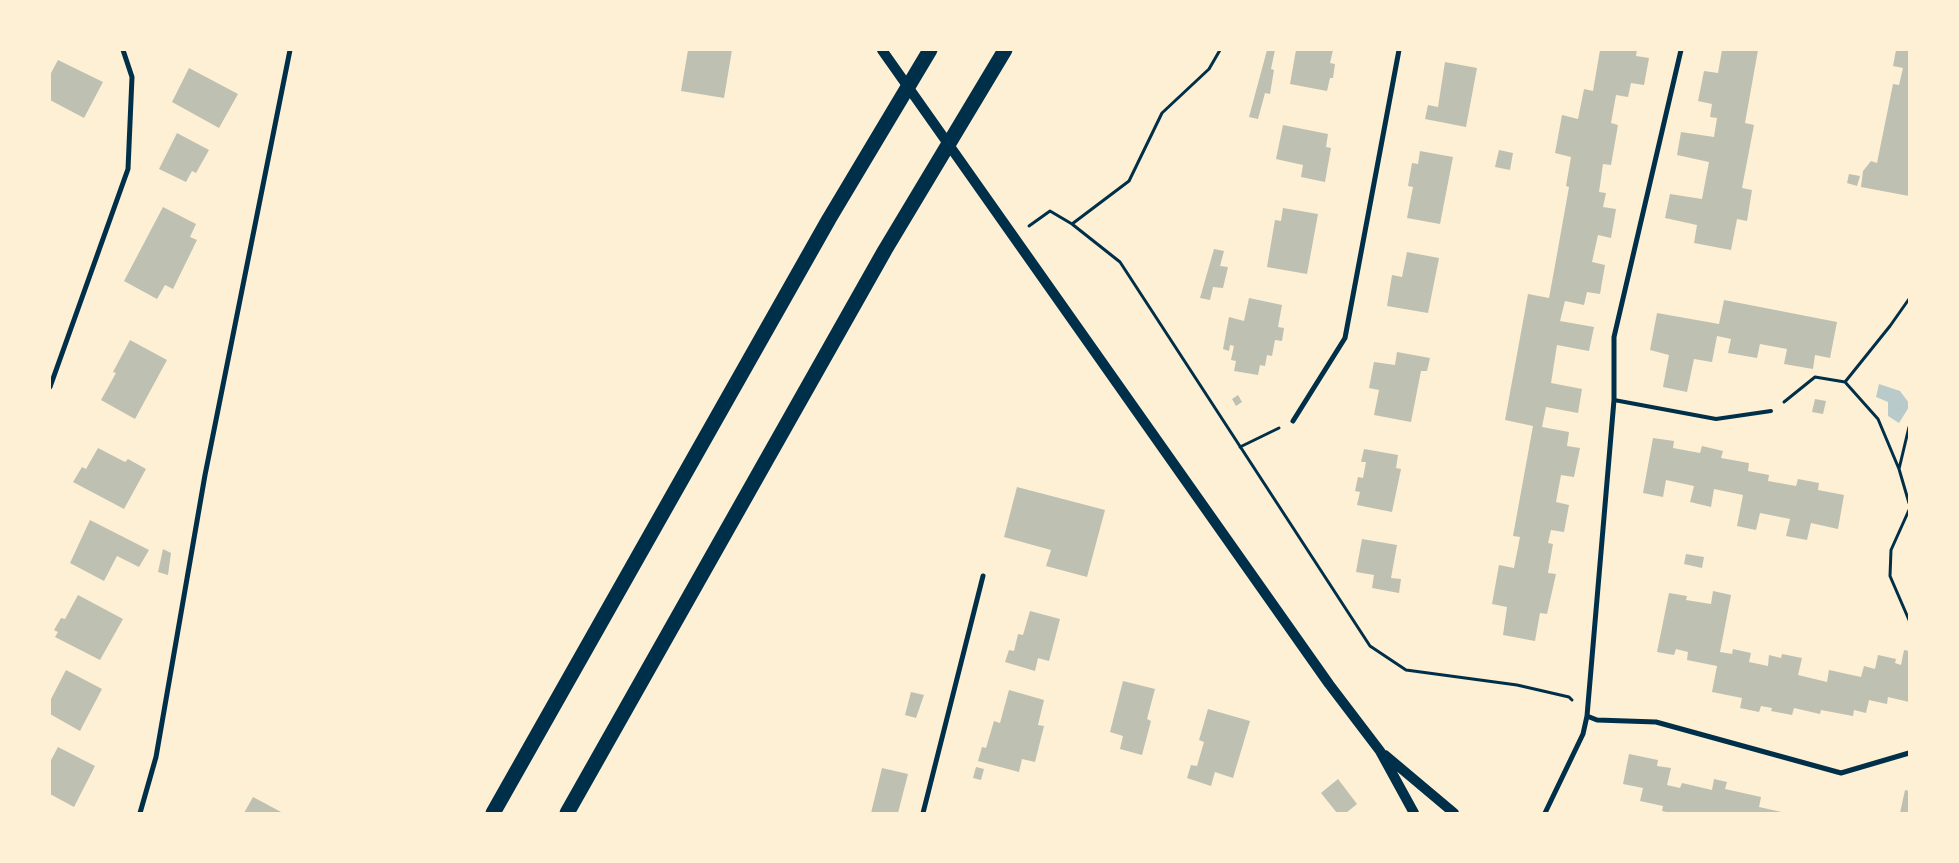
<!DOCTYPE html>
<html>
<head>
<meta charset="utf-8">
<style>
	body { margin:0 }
	#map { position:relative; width:1959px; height:863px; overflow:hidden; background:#fdf0d5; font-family:Helvetica,sans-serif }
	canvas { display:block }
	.frame { position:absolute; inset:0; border:51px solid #fdf0d5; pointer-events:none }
</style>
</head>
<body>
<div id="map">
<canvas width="1959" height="863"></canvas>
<div class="frame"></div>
</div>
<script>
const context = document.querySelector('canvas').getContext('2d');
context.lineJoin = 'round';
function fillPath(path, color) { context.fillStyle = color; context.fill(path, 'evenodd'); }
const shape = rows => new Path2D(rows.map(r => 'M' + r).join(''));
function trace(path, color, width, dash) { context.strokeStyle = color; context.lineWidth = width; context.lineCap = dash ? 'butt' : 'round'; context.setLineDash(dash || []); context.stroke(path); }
const green = shape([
	[1879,384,1900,391,1909,403,1909,407,1899,423,1888,416,1888,402,1876,397]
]);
const building = shape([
	[688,50,732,50,724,98,681,91],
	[1267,50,1275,50,1271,69,1274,70,1270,94,1265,93,1258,119,1249,117],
	[1296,50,1333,50,1330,63,1335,64,1333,78,1330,78,1327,91,1290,84],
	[1600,50,1637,50,1636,56,1649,58,1644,85,1631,83,1628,97,1616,95,1611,123,1618,125,1611,165,1603,164,1599,192,1606,193,1603,207,1616,209,1611,238,1598,235,1592,262,1605,265,1600,294,1587,292,1584,305,1565,301,1560,321,1594,327,1589,351,1557,345,1551,383,1582,389,1578,413,1546,407,1542,427,1569,432,1567,446,1580,448,1574,477,1561,475,1556,502,1569,505,1564,532,1551,530,1548,543,1553,544,1548,573,1556,574,1547,614,1540,613,1535,641,1503,635,1507,607,1492,604,1499,565,1514,568,1520,537,1513,536,1533,426,1505,420,1528,294,1549,298,1554,271,1569,187,1566,186,1571,157,1555,153,1562,115,1578,119,1584,89,1593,91],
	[1722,50,1758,50,1745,123,1754,125,1742,188,1752,190,1747,221,1737,219,1731,250,1694,243,1697,225,1665,218,1670,194,1702,199,1709,162,1677,155,1681,132,1714,137,1717,118,1710,117,1712,104,1698,101,1704,71,1718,73],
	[1896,50,1909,50,1909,196,1861,187,1863,171,1871,161,1877,163,1893,84,1899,85,1903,68,1893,66],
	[58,60,103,82,84,118,50,100,50,75],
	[1445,62,1477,68,1466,127,1425,119,1428,105,1438,107],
	[189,68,238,94,219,128,172,102],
	[1283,125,1328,134,1326,147,1331,148,1325,182,1301,177,1303,165,1276,159],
	[177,133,209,150,196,173,192,171,186,182,159,169],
	[1499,150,1513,153,1510,170,1495,167],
	[1420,151,1453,157,1440,224,1407,218,1413,187,1408,186,1412,163,1418,164],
	[1849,174,1860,176,1857,186,1847,183],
	[163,207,196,224,190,237,197,240,173,289,165,285,157,299,124,281],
	[1283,208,1318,214,1307,274,1267,267,1275,220,1281,221],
	[1214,249,1224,251,1220,266,1228,267,1223,288,1213,287,1210,300,1200,298],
	[1407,252,1439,258,1428,313,1387,306,1392,275,1402,277],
	[1249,298,1282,305,1278,327,1284,328,1282,341,1275,340,1272,356,1267,355,1265,366,1260,365,1258,375,1234,371,1236,361,1231,360,1234,346,1230,345,1229,351,1223,349,1229,317,1244,321],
	[1724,300,1837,322,1830,358,1815,355,1813,369,1784,364,1787,349,1760,344,1757,358,1728,353,1731,339,1717,336,1712,362,1694,359,1687,392,1663,387,1669,355,1650,350,1657,313,1719,324],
	[130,340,167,360,135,419,101,400,116,373,113,372],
	[1397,352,1430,358,1427,371,1421,371,1411,422,1374,415,1379,390,1369,388,1374,362,1395,365],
	[1238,395,1242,402,1236,406,1232,399],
	[1815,399,1826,401,1823,414,1812,412],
	[1653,438,1674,441,1673,448,1700,453,1702,446,1723,451,1721,458,1749,463,1748,471,1769,475,1768,481,1796,486,1798,479,1819,483,1818,490,1844,495,1838,529,1811,523,1807,540,1786,536,1790,519,1760,513,1756,530,1737,526,1743,495,1714,489,1711,507,1690,502,1694,486,1666,480,1663,497,1643,493],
	[98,448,125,462,128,459,146,469,124,509,73,482,82,467,86,469],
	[1364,449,1398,455,1396,468,1401,469,1392,512,1357,505,1360,492,1355,491,1358,477,1363,478,1366,462,1361,462],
	[1017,487,1105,510,1087,577,1046,566,1051,550,1004,537],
	[90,520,149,550,139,567,117,556,104,581,70,563],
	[1362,539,1397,545,1391,578,1401,579,1399,593,1372,588,1374,575,1356,572],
	[163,549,171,553,168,575,158,572],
	[1686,554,1704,557,1702,568,1684,564],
	[1713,591,1731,595,1720,652,1732,654,1733,649,1751,653,1749,662,1768,666,1769,655,1781,658,1782,654,1802,658,1798,675,1827,682,1829,670,1861,677,1864,666,1875,669,1878,655,1896,659,1895,663,1901,665,1904,650,1909,651,1909,702,1888,697,1887,704,1869,700,1866,713,1854,710,1853,716,1821,710,1820,714,1794,708,1792,715,1771,711,1772,708,1761,706,1759,712,1740,708,1742,698,1712,692,1717,666,1687,660,1688,652,1676,649,1674,655,1657,652,1669,593,1687,596,1686,600,1711,604],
	[78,595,123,619,100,660,55,637,58,632,54,630,61,618,65,619],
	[1030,611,1060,619,1049,661,1038,658,1035,671,1005,662,1009,650,1014,651,1018,634,1023,635],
	[66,670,102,689,80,731,50,714,50,701],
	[1123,681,1155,689,1147,719,1151,721,1142,755,1120,749,1123,736,1110,732],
	[1009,690,1044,700,1038,725,1044,726,1035,762,1022,759,1019,772,978,761,982,747,986,748,994,721,1000,723],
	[911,692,924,695,916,718,905,715],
	[1208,709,1250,721,1233,778,1215,772,1211,786,1187,778,1191,765,1197,766,1204,742,1199,740],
	[58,747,95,766,74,807,50,794,50,762],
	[1629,754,1658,760,1657,766,1671,768,1667,785,1680,788,1682,783,1712,790,1714,779,1727,782,1725,789,1761,797,1759,807,1786,813,1670,813,1662,811,1663,806,1640,801,1643,788,1623,784],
	[976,767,984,769,981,780,973,778],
	[882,768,908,774,898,813,871,813],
	[1338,779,1357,804,1346,813,1337,813,1321,793],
	[1905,790,1909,791,1909,813,1900,813],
	[253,797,283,813,244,813]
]);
const path = shape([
	[1072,224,1120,262,1370,646,1406,670,1517,685,1569,697,1572,700],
	[1029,226,1050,211,1072,224,1129,181,1162,113,1209,69,1220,50],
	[1845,382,1890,326,1909,299],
	[1784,402,1815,377,1845,382,1878,419,1899,469,1909,503],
	[1240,447,1279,428],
	[1899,469,1909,427],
	[1909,510,1891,550,1890,576,1909,620]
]);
const service = shape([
	[1614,400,1716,419,1771,411]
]);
const minor = shape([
	[50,387,128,169,132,77,123,50],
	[1293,421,1345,338,1399,50],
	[1587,716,1597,720,1656,722,1841,773,1909,753],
	[140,813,156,757,205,475,290,50],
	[923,813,983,576],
	[1545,813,1583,734,1587,716,1614,400,1614,337,1681,50]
]);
const secondary = shape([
	[882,50,1329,684,1380,751,1414,813],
	[1385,755,1454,813]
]);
const motorway = shape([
	[493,813,829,219,930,50],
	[567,813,885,250,1005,50]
]);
fillPath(green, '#b9caca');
fillPath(building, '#bec0b2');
trace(path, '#003049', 3);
trace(service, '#003049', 4);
trace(minor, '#003049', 5);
trace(secondary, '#003049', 10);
trace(motorway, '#003049', 15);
</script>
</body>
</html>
